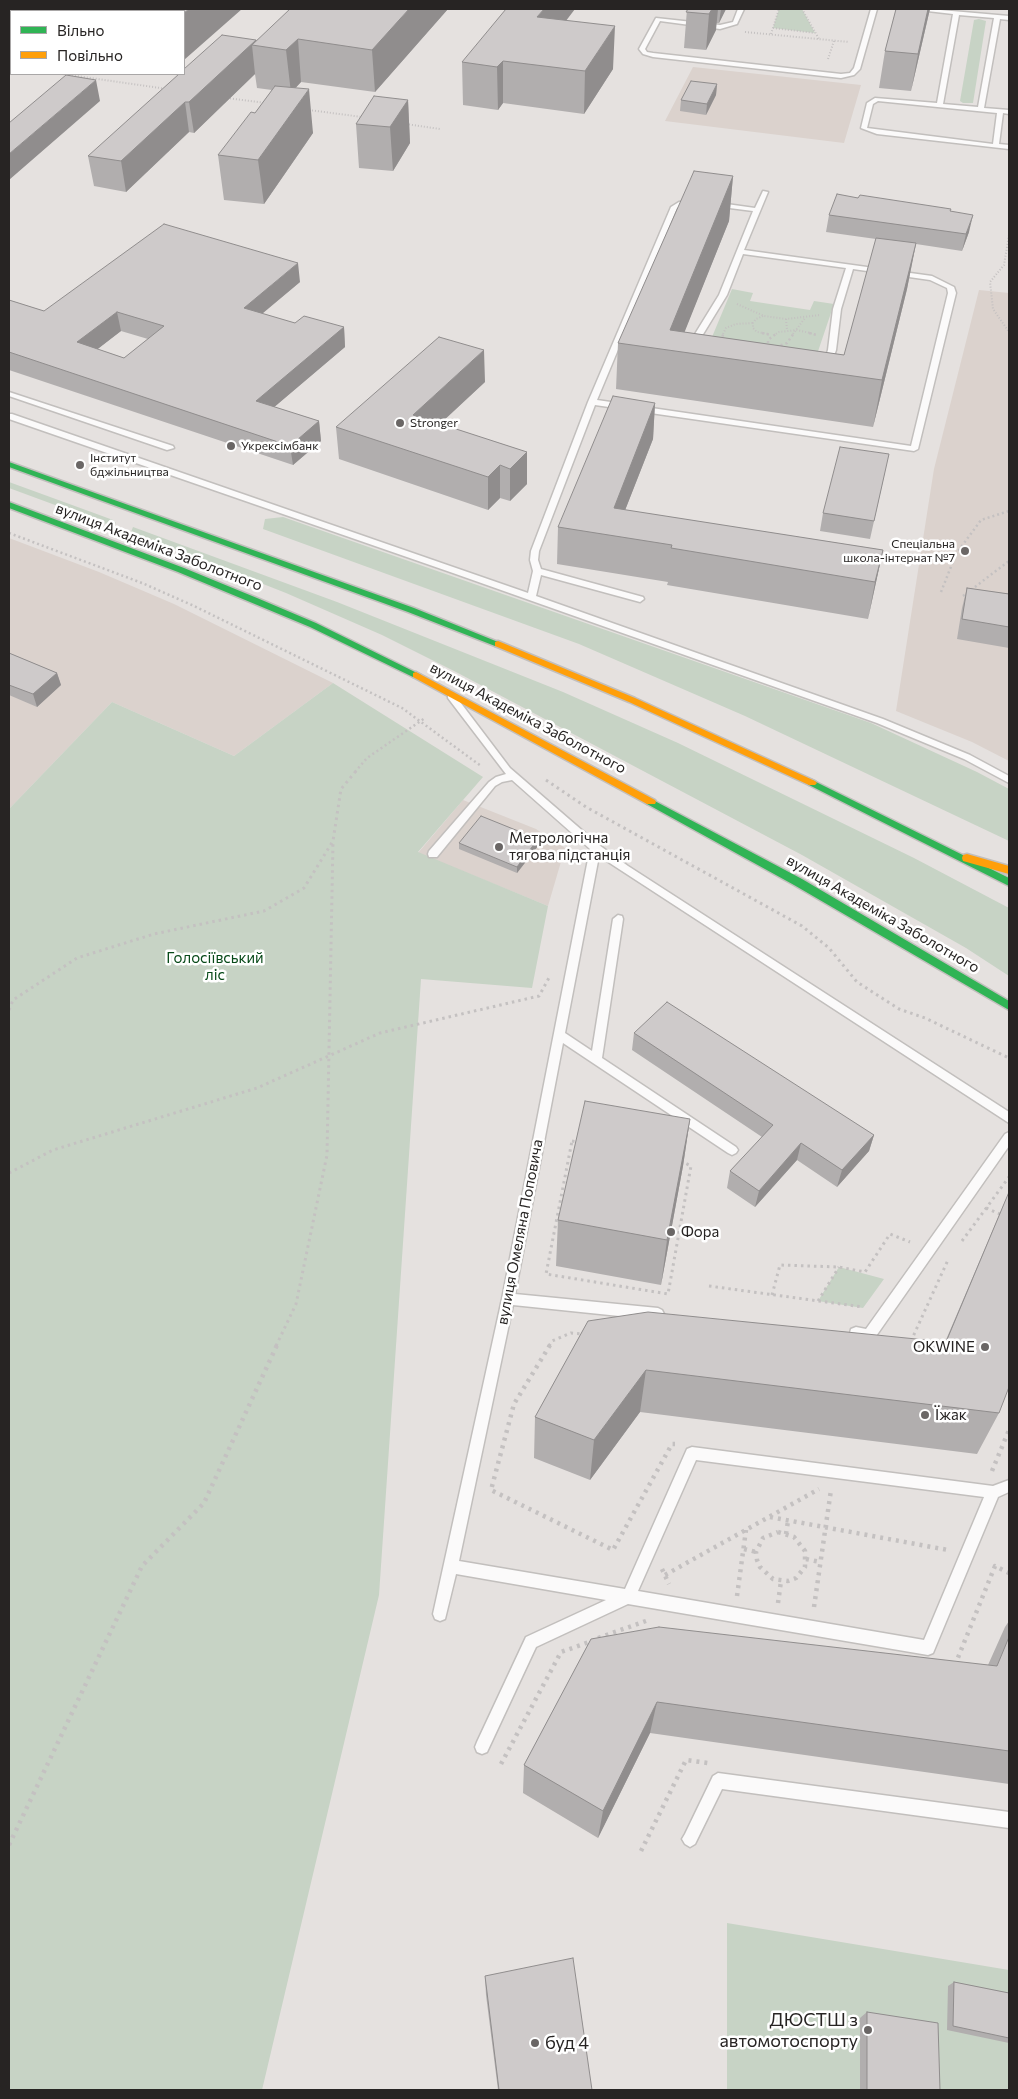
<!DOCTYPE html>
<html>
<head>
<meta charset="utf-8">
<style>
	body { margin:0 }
	#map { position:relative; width:1018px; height:2099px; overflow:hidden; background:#e5e1df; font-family:Commissioner,sans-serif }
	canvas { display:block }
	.frame { position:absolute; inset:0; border:10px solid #272423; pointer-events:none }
	.legend { position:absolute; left:10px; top:10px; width:175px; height:65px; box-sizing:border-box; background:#fff; border:1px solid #a9a7a7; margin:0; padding:6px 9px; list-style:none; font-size:15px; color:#272423 }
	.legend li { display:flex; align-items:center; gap:10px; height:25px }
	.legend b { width:25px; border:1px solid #a9a7a7 }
</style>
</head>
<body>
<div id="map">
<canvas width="1018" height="2099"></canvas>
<div class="frame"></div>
<ul class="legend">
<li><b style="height:6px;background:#30b455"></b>Вільно</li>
<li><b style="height:6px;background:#ff9f0a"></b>Повільно</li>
</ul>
</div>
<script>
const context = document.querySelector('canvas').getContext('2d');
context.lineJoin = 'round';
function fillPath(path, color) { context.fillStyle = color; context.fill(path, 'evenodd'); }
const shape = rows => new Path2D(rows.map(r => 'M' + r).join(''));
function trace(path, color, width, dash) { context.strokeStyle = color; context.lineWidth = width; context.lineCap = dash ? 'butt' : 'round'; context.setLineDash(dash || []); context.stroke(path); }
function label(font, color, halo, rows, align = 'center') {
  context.font = font + ' Commissioner,sans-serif'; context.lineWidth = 5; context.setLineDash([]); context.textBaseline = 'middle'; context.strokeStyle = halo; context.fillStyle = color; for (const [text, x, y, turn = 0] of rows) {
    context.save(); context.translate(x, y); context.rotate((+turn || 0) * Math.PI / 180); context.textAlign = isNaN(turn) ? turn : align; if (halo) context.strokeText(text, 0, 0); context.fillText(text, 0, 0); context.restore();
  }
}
const built = shape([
	[693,67,861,85,844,143,665,121],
	[979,290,1009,293,1009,761,972,742,896,711,934,469],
	[9,538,99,572,174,604,333,683,234,756,112,702,9,809],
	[463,800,536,829,565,848,548,906,418,853]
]);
const green = shape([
	[779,9,802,9,815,33,773,28],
	[979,19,986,21,973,103,963,103,960,101,974,20],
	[732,289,753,293,750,301,810,310,814,301,834,304,809,378,702,361],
	[9,482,94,513,113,520,116,523,112,526,9,488],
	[283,517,871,723,977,772,1009,789,1009,841,745,716,579,644,263,529,265,519],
	[133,527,337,602,563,692,678,743,914,858,1009,908,1009,976,966,948,802,855,456,672,382,635,286,593,131,532],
	[333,683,483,777,418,852,548,906,532,988,421,979,379,1595,262,2090,9,2090,9,809,112,702,234,756],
	[839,1267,884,1279,863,1308,818,1301],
	[727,1923,1009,1970,1009,2090,727,2090]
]);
const pathFar3 = shape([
	[802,9,819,39],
	[773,28,815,33],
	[745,32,849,42],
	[771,34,779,9],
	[828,59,834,41],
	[9,66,11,66],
	[63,74,167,89],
	[227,98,266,103],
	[309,110,362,117],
	[406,124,440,129],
	[1009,235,1004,265,990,282,993,309,1009,332],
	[737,304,764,316,786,319,820,315],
	[763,316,756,319,753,323,753,328,757,332,768,334],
	[786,319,787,330],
	[723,334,726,328,736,324,753,323],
	[776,334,779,332,797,330,814,334],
	[793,334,805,318]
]);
const pathFar2 = shape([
	[762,333,771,335],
	[809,333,817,335],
	[720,341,724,333],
	[776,347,787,343,794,333],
	[768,348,768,340,777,333],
	[9,533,142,583,192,605,402,708,481,766],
	[941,592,956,554,981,520,1009,511],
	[963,596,1009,561],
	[355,772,367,758,425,718]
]);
const pathFar1 = shape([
	[546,780,586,807,802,926,829,948,857,982,899,1009,925,1018,1009,1058],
	[9,1010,13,1000,77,958,154,934,264,911,304,888,333,841,341,789,356,771],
	[572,1141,677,1159,691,1166,668,1294,546,1274,572,1141],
	[9,1173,53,1150,257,1088,380,1033,539,996,550,976],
	[986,1208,1009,1218],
	[962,1241,1009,1177],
	[709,1286,863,1307],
	[772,1295,780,1265,839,1267,865,1272,890,1234,910,1242],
	[818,1301,839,1267],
	[911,1341,948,1260],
	[276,1346,296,1304,327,1155,333,841],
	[549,1346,552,1341,571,1333,584,1334]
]);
const path = shape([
	[550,1345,514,1404,491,1490,613,1550,672,1444,675,1444],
	[992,1471,1009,1430],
	[770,1517,948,1550],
	[778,1532,794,1537,805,1551,805,1567,796,1578,788,1581,773,1579,760,1567,757,1560,756,1552,763,1538,778,1532],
	[786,1534,788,1521],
	[744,1549,756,1552],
	[806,1559,820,1562],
	[662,1569,669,1584],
	[665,1575,819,1489],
	[737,1596,746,1530],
	[778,1603,781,1581],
	[814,1607,831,1490],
	[598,1638,646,1621],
	[955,1665,995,1566,1009,1573],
	[501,1764,561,1652,592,1641],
	[9,1845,142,1566,204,1503,277,1345],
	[641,1851,686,1760,708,1763]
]);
const lane = shape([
	[738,9,744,9,737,24,720,29,660,21,645,49,647,52,653,53,841,74,850,73,854,68,871,9,877,9,860,69,854,75,841,78,653,57,643,54,639,49,656,18,720,25,733,22,738,9],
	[910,9,929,9,1009,16,1009,20,1000,19,984,108,1009,110,1009,114,1003,113,999,144,1009,145,1009,149,877,134,861,128,867,103,875,98,937,103,953,14,910,9],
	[959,15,994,18,978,107,943,104,959,15],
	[878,101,997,113,993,144,867,128,873,104,878,101],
	[763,191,768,192,744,250,932,276,954,287,956,293,918,449,914,451,595,405,539,551,538,560,541,569,643,597,644,599,640,602,541,575,536,596,883,719,970,755,1009,776,1009,783,964,759,877,723,453,573,9,419,9,414,12,414,528,593,533,571,530,560,531,551,588,402,671,207,679,202,698,200,755,208,763,191],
	[698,204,753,211,719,295,687,347,688,349,694,349,727,295,743,254,846,268,833,309,828,350,822,367,826,369,830,367,836,350,841,309,853,269,930,280,947,288,948,293,911,446,597,400,677,208,683,205,698,204],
	[9,392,173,446,174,448,167,450,9,396,9,392],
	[451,693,454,694,510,768,599,845,628,866,1009,1112,1009,1123,599,856,565,1033,592,1051,613,919,618,915,622,916,623,919,602,1058,736,1147,738,1150,736,1153,732,1155,728,1153,563,1043,515,1294,658,1308,662,1310,664,1314,662,1318,658,1320,513,1305,459,1561,625,1589,687,1449,692,1447,993,1486,1009,1480,1009,1492,998,1497,933,1653,928,1655,628,1604,536,1647,487,1752,482,1754,477,1752,475,1747,477,1742,526,1637,606,1600,456,1574,445,1619,440,1621,435,1619,433,1614,502,1299,590,849,512,780,502,782,495,786,437,857,429,857,428,854,429,851,489,782,496,777,506,774,448,698,448,694,451,693],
	[696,1460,984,1497,924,1640,638,1591,696,1460],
	[1009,1132,1009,1146,874,1339,869,1341,851,1337,850,1333,851,1329,856,1327,866,1329,1005,1134,1009,1132],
	[718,1773,1009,1812,1009,1828,722,1789,695,1844,690,1847,685,1844,682,1839,685,1834,713,1776,718,1773]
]);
const fast = shape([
	[9,462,414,608,503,644,501,646,495,646,408,612,9,467,9,462],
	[9,502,184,568,257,598,316,623,421,675,419,677,413,677,310,627,178,572,9,508,9,502],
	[812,780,1009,878,1009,886,809,785,807,783,812,780],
	[651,799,802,879,1009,1001,1009,1010,794,885,647,804,646,802,651,799]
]);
const slow = shape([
	[498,641,635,698,815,781,817,783,815,785,809,785,629,702,495,646,495,642,498,641],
	[416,672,655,800,656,802,655,804,647,804,413,677,413,673,416,672],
	[967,854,1009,866,1009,874,963,861,962,858,963,855,967,854]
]);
const wall = shape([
	[22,9,119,9,116,11,23,11],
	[448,9,375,92,301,82,295,88,313,133,264,204,224,200,218,155,255,113,272,90,257,88,255,74,194,133,189,132,126,192,94,186,88,156,256,40],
	[687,9,726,9,719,23,716,23,716,30,706,50,684,48],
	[896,9,930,9,911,91,879,88,885,51],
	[566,20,613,69,584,114,503,103,498,110,463,105,462,62],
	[717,84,716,95,706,115,680,111,681,100],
	[408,100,410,143,393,171,359,168,356,124],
	[733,176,729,221,684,332,844,355,876,239,826,232,829,215,950,211,969,232,962,251,916,244,907,289,873,427,616,389,618,343],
	[300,282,262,314,295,323,344,327,345,347,274,407,319,421,321,441,293,465,9,370,9,300,44,311],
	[121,331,148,339,124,358,97,349],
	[485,382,440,424,527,452,527,484,510,501,500,498,488,510,339,459,336,427],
	[655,403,653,439,625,510,883,550,868,619,667,585,668,582,557,564,558,527],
	[885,472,870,539,820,531,823,513],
	[967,588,1009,594,1009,648,957,639,962,608],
	[9,653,57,673,61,685,37,707,9,695],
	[459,843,538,846,517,873,459,849],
	[634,1033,874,1135,869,1151,837,1187,797,1160,755,1207,727,1188,730,1171,762,1137,632,1050],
	[690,1119,683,1166,661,1285,556,1266,558,1220],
	[1009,1192,999,1413,977,1454,640,1412,590,1480,534,1458,535,1417,588,1321,945,1342],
	[1009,1621,1009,1784,650,1733,598,1838,523,1793,524,1765,591,1639,988,1665,1005,1627],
	[485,1976,592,2090,498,2090,486,1995],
	[954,1982,1009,1993,1009,2043,947,2030,948,1986],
	[867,2012,940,2090,860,2090,860,2018]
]);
const shadedWall = shape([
	[62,9,119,9,116,11,59,11],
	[189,9,242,9,184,60,184,13],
	[409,9,448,9,375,92,372,50],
	[544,9,575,9,537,59,537,17],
	[712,9,718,9,716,30,706,50,709,14],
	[721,9,726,9,719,23],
	[928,9,930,9,929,13,911,91,918,54],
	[615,26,613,69,584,114,585,71],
	[298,39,301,82,291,93,286,50],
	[256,40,252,45,255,74,194,133,189,102],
	[503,61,503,103,498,110,497,67],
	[96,80,100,101,9,180,9,154],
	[717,84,716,95,706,115,707,104],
	[309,89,313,133,264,204,258,160],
	[408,100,410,143,393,171,390,127],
	[185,102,189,132,126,192,121,161],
	[733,176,729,221,677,351,670,330],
	[973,215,969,232,962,251,966,234],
	[916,243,907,289,873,427,882,380],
	[298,263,300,282,246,327,244,308],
	[117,312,121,331,81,362,77,342],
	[344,327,345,347,259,420,256,401],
	[484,350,485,382,415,447,413,415],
	[655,403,653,439,615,536,614,508],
	[319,421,321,441,293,465,290,446],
	[527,452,527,484,510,501,510,469],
	[500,465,500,498,488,510,488,477],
	[883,550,875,587,868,619,875,582],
	[57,673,61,685,37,707,33,694],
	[538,839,538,846,517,873,517,867],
	[690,1119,683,1166,661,1285,667,1240],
	[874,1135,869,1151,837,1187,842,1170],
	[801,1143,797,1160,755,1207,759,1191],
	[646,1370,640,1412,590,1480,594,1440],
	[657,1702,650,1733,598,1838,603,1811]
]);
const building = shape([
	[22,9,62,9,59,11,39,11,22,9],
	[150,9,189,9,184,13,184,11,147,11,150,9],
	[290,9,409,9,372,50,298,39,286,50,252,45,290,9],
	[506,9,544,9,537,17,615,26,585,71,503,61,497,67,462,62,506,9],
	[688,9,712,9,709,14,686,12,688,9],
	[896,9,928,9,918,54,885,51,896,9],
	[222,35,256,40,189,102,185,102,121,161,88,156,179,74,184,74,184,69,222,35],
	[66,75,96,80,9,154,9,123,66,75],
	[691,81,717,84,707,104,681,100,691,81],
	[275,86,309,89,258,160,218,155,251,112,255,113,275,86],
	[374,96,408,100,390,127,356,124,374,96],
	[694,171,733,176,670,330,844,355,876,238,916,243,882,380,618,343,694,171],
	[837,194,858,198,860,195,951,209,950,211,973,215,966,234,829,215,837,194],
	[164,224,298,263,244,308,295,323,304,316,344,327,256,401,319,421,290,446,9,352,9,300,44,311,164,224],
	[117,312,164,326,124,358,77,342,117,312],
	[439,337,484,350,413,415,527,452,510,469,500,465,488,477,336,427,439,337],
	[613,396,655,403,614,508,883,550,875,582,671,548,672,545,558,527,613,396],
	[840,447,889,454,874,521,823,513,840,447],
	[967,588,1009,594,1009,627,962,619,967,588],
	[9,653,57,673,33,694,9,685,9,653],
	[481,816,538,839,517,867,459,843,481,816],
	[667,1002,874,1135,842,1170,801,1143,759,1191,730,1171,773,1125,634,1033,667,1002],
	[585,1101,690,1119,667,1240,558,1220,585,1101],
	[1009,1192,1009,1387,999,1413,646,1370,594,1440,535,1417,588,1321,648,1312,946,1342,1009,1192],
	[659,1627,997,1666,1009,1637,1009,1751,657,1702,603,1811,524,1765,591,1639,659,1627],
	[573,1958,592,2090,499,2090,485,1976,573,1958],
	[954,1982,1009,1993,1009,2038,953,2026,954,1982],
	[867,2012,938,2023,940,2090,867,2090,867,2012]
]);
const markers = [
	[400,423,5,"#6a6665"],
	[231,446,5,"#6a6665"],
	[80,465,5,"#6a6665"],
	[965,551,5,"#6a6665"],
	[499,847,5,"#6a6665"],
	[671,1232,5,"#6a6665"],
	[985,1347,5,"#6a6665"],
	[925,1415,5,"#6a6665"],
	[868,2030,5,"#6a6665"],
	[535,2043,5,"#6a6665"]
];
const farPoinames = [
	["Stronger",410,423],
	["Укрексімбанк",241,446],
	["Інститут",90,458],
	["бджільництва",90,472],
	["Спеціальна",955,544,"right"],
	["школа-інтернат №7",955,558,"right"]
];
const streetNames = [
	["вулиця Академіка Заболотного",159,547,21],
	["вулиця Академіка Заболотного",528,718,28],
	["вулиця Академіка Заболотного",883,914,30],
	["вулиця Омеляна Поповича",520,1232,-79]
];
const poiNames = [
	["Метрологічна",509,838],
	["тягова підстанція",509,855],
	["Фора",681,1232],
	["OKWINE",975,1347,"right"],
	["Їжак",935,1415]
];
const parkNames = [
	["Голосіївський",215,958],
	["ліс",215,975]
];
const nearPoinames = [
	["ДЮСТШ з",858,2020],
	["автомотоспорту",858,2041],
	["буд 4",545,2043,"left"]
];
fillPath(built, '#dbd2cd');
fillPath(green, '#c7d3c5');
trace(lane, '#c2bfbd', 3);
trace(fast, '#c2bfbd', 3);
trace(slow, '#c2bfbd', 3);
trace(pathFar3, '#c4c1c1', 2, [1, 2]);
trace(pathFar2, '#c4c1c1', 2.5, [2, 3]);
trace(pathFar1, '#c4c1c1', 3, [2.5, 4]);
trace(path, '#c4c1c1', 4.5, [3, 5]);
fillPath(lane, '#fbfafa');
fillPath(fast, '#30b455');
fillPath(slow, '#ff9f0a');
fillPath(wall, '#b1aeae');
fillPath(shadedWall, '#908d8d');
fillPath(building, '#cecaca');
trace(building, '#908d8d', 1);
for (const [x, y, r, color] of markers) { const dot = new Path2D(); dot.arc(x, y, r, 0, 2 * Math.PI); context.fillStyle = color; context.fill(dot); trace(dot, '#fff', 2); }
label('12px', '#272423', '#fff', farPoinames, 'left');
label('15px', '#272423', '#fff', streetNames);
label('15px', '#272423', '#fff', poiNames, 'left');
label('15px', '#084a19', '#fff', parkNames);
label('18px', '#272423', '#fff', nearPoinames, 'right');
</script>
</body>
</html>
